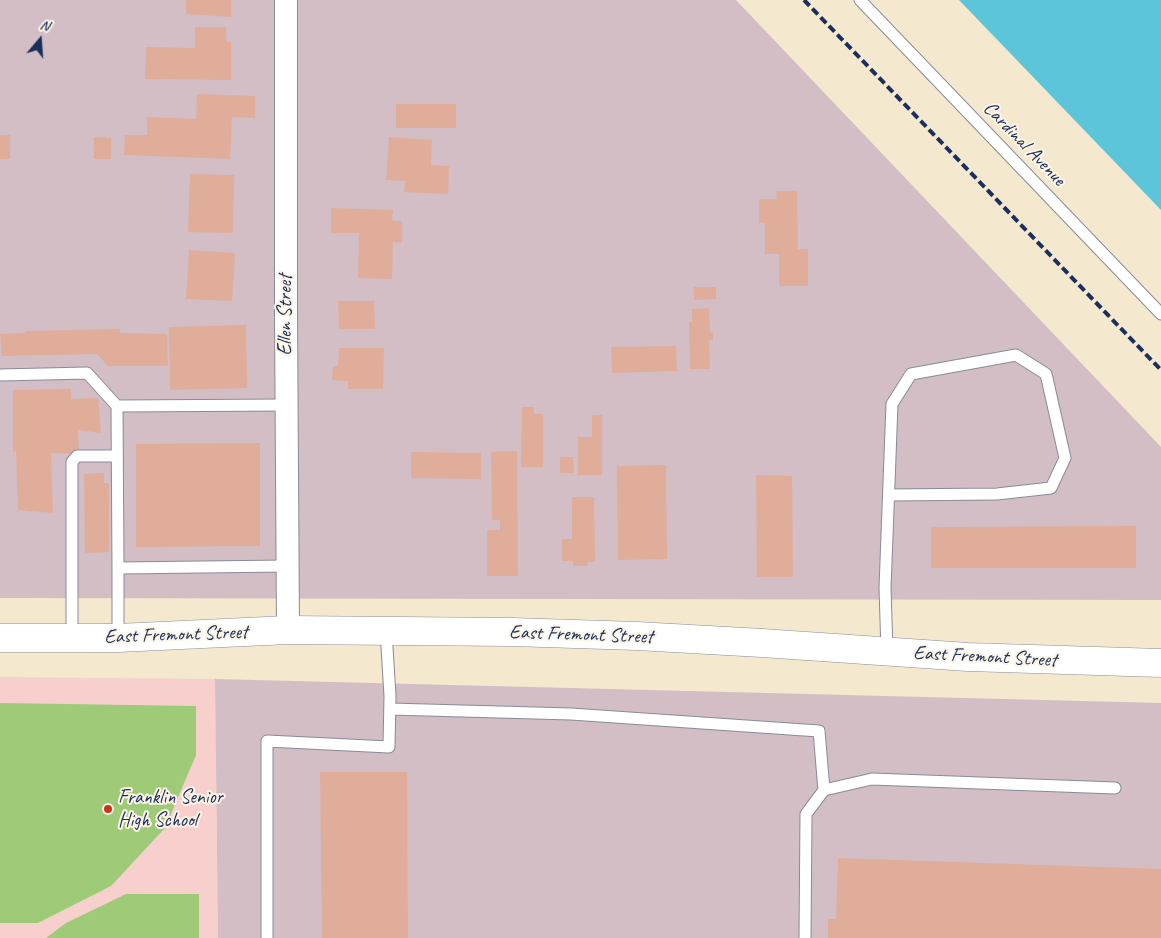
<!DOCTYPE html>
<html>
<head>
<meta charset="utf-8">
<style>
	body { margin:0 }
	#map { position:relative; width:1161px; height:938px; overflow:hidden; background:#f4e8ce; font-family:Caveat,sans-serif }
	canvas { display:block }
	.north { position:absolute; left:15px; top:15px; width:50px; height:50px; -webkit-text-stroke:4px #fcf5e5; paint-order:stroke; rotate:18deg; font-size:14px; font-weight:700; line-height:20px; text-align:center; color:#1b2f5e }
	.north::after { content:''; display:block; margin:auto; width:18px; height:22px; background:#1b2f5e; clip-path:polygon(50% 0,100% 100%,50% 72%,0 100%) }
</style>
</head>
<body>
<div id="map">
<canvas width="1161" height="938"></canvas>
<div class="north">N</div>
</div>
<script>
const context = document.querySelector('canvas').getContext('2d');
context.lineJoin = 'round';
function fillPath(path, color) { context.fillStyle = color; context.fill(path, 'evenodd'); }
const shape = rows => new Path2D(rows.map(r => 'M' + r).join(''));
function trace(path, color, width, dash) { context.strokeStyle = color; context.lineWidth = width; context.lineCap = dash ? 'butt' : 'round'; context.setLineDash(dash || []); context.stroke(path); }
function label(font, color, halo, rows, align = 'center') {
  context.font = font + ' Caveat,sans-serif'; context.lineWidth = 4; context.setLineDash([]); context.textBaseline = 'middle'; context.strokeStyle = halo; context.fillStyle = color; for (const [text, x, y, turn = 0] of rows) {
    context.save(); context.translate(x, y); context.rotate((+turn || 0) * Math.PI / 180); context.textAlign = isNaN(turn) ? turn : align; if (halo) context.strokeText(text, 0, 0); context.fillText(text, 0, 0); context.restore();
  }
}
const built = shape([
	[0,677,215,679,218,938,0,938]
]);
const industrial = shape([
	[0,0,736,0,1161,447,1161,600,0,598],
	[215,679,1161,703,1161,938,218,938]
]);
const green = shape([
	[0,703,196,706,196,755,165,828,111,886,38,923,0,923],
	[126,894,199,894,199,938,46,938,66,923]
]);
const water = shape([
	[959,0,1161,0,1161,210]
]);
const building = shape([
	[186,0,231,0,231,17,186,14],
	[195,27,226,27,226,42,231,42,231,80,145,79,146,47,195,48],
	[197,94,255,96,255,118,232,117,230,159,124,155,125,135,147,135,147,117,196,119],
	[396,104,456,104,456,128,396,128],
	[0,135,10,135,10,159,0,159],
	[94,137,111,138,111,159,94,159],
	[389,137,432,140,431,165,449,166,448,194,404,192,405,181,386,180],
	[190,174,234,175,233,233,188,232],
	[776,191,797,191,798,249,808,249,808,286,779,286,779,254,765,254,765,223,759,223,759,199,777,199],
	[331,208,393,210,392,221,402,221,402,243,393,242,392,279,358,278,359,233,331,233],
	[189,250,235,253,232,301,186,299],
	[694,287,716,287,716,299,694,300],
	[338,301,374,301,375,329,339,329],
	[709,308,710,333,713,332,713,340,709,340,710,369,690,369,689,322,692,322,692,309],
	[246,325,247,388,170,390,169,327],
	[120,329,120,333,167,334,168,366,108,366,97,354,2,356,0,334,25,333,25,331],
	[676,346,677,371,612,373,611,347],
	[339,348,384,348,383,389,348,389,348,381,332,380,333,366,338,366],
	[71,389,71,399,98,398,101,433,78,430,79,454,51,453,53,513,18,510,16,451,13,452,13,390],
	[522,407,534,407,534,414,543,414,543,467,521,467],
	[592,415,602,415,602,475,578,475,578,437,592,437],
	[260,443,260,546,136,547,136,444],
	[517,451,518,576,487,576,487,530,500,530,500,520,492,520,491,452],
	[411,452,481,453,481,479,411,478],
	[560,457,573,457,574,473,560,473],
	[666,465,667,559,618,560,617,466],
	[104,473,104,483,109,483,109,552,85,553,84,474],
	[756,475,792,476,793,577,757,577],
	[572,497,594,497,595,562,587,562,588,566,573,566,573,561,562,561,562,539,572,539],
	[1136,526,1136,568,931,568,931,527],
	[320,772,407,772,408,938,322,938],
	[838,858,1161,869,1161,938,828,938,828,919,836,919]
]);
const service = shape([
	[860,0,1161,314],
	[0,375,87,373,117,406,118,568],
	[117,406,286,405],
	[72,638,72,462,77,456,117,456],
	[118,638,118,568,287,566],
	[887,652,885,588,892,404,911,374,1016,355,1046,374,1065,458,1051,488,997,494,889,495],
	[390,709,571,714,819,731,824,790],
	[267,938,267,741,389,747,390,696,386,631],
	[805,938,806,814,824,790,872,779,1115,788]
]);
const minor = shape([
	[286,0,286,314,288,630]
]);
const secondary = shape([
	[0,638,118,638,288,630,512,632,637,636,762,643,968,657,1161,663]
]);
const rail = shape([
	[804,0,1161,370]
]);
const markers = [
	[108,809,5,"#c8321e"]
];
const streetNames = [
	["Cardinal Avenue",1024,144,46],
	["Ellen Street",286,315,-90],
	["East Fremont Street",176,635,-2],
	["East Fremont Street",581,635,2],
	["East Fremont Street",985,657,3]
];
const poiNames = [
	["Franklin Senior",118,798],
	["High School",118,821]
];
fillPath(built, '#f7d0ce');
fillPath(industrial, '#d2bec4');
fillPath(green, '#9fcb78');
fillPath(water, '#5dc5d9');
fillPath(building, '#e0ad9b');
trace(service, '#888c96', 13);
trace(minor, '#888c96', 24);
trace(secondary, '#888c96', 29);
trace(service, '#fff', 11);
trace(minor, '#fff', 22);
trace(secondary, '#fff', 28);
trace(rail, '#1b2f5e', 4, [8, 4]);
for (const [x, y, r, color] of markers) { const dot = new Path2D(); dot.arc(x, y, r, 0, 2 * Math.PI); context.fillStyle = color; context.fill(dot); trace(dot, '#fcf5e5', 2); }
label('20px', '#1b2f5e', '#fcf5e5', streetNames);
label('20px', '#1b2f5e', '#fcf5e5', poiNames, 'left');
</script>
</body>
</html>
